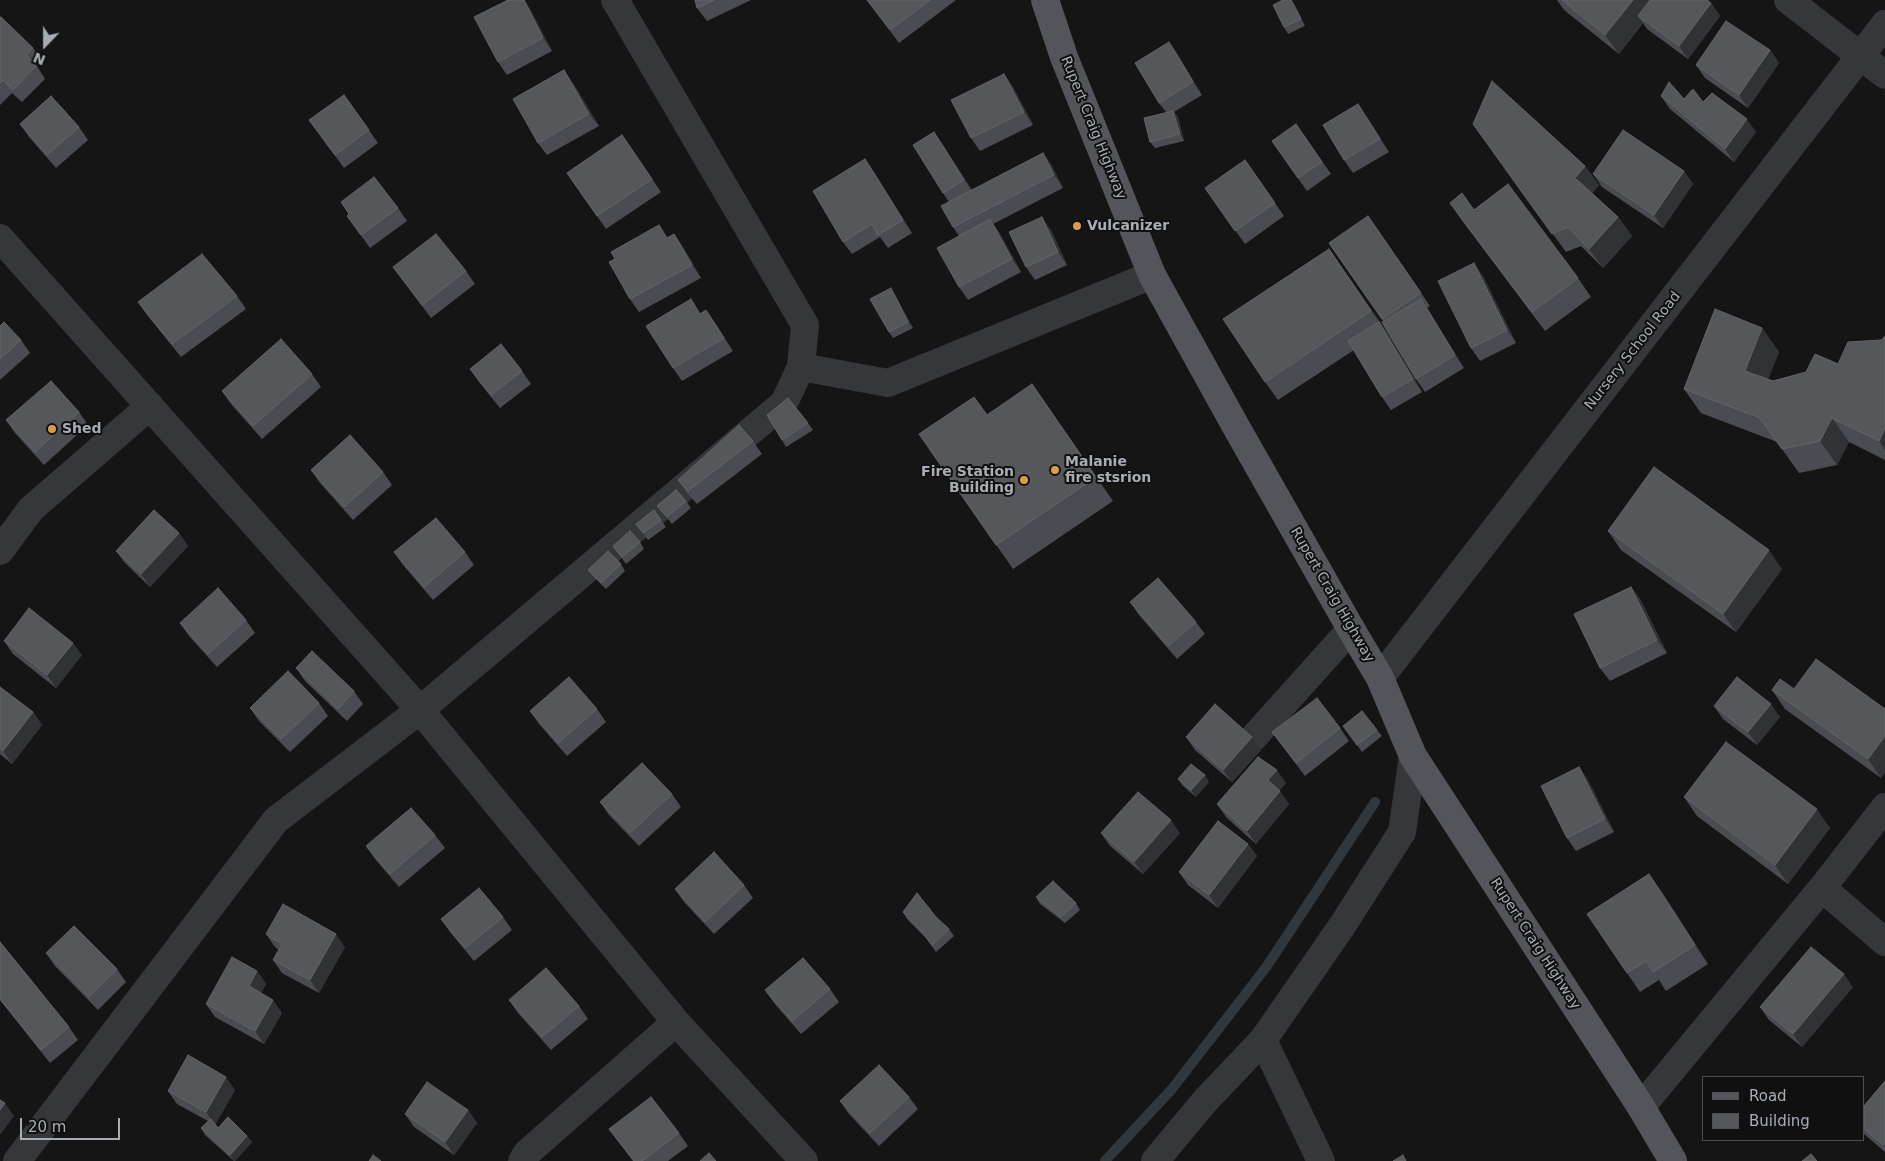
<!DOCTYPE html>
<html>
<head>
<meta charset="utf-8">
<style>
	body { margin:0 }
	#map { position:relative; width:1885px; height:1161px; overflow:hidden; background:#151516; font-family:"DejaVu Sans",sans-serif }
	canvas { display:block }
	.legend { position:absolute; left:1702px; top:1076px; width:162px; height:65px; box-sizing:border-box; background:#101011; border:1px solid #4d4f53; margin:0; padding:6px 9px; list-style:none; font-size:15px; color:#a8adb5 }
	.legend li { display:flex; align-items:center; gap:10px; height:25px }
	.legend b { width:25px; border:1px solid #4d4f53 }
	.north { position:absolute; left:20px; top:20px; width:50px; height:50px; -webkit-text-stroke:4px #101011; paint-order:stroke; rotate:202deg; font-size:14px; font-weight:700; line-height:20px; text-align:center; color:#a8adb5 }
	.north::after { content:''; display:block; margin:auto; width:18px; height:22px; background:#a8adb5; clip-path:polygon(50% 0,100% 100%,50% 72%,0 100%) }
	.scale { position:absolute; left:20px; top:1118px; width:100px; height:22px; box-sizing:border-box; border:2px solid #a8adb5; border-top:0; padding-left:6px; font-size:15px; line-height:18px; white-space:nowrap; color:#a8adb5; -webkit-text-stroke:4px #101011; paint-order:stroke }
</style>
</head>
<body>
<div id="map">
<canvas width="1885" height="1161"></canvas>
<ul class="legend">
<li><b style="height:6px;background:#53555a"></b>Road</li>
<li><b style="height:14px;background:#55575b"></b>Building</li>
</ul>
<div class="north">N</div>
<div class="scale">20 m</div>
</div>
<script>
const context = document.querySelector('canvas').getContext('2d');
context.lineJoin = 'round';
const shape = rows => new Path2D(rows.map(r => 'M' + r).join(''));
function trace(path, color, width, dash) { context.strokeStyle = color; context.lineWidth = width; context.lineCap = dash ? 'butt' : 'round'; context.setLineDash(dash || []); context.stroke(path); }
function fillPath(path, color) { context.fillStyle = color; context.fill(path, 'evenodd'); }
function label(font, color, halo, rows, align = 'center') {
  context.font = font + ' "DejaVu Sans",sans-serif'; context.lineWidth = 4; context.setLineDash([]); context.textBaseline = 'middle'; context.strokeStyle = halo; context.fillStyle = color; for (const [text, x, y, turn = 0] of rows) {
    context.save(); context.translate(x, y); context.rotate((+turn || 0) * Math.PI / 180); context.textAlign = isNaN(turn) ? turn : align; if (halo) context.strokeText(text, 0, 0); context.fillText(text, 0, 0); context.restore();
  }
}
const stream = shape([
	[1105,1161,1172,1089,1267,966,1375,802]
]);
const minor = shape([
	[1788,0,1885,75],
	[0,238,420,710,676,1022,804,1161],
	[801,367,888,383,1152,275],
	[0,551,31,509,150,406],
	[1380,678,1885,24],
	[1254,737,1351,629],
	[1822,888,1885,942],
	[1263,1040,1321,1161],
	[1641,1107,1822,888,1885,807],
	[17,1161,276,820,420,710,784,403,801,367,805,325,615,0],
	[522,1161,527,1153,676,1022],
	[1155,1161,1205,1101,1263,1040,1342,926,1402,832,1413,756]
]);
const major = shape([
	[1045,0,1064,57,1152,275,1235,425,1351,629,1380,678,1413,756,1641,1107,1673,1161]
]);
const wall = shape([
	[695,0,751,0,707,21,697,8],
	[867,0,956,0,899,43],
	[1557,0,1707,0,1711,3,1720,16,1688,59,1647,29,1643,23,1619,54,1564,10],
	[1294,3,1305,26,1288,34,1284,27],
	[529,7,552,51,507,75,498,62],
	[0,18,33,48,42,61,37,66,45,79,22,102,12,93,0,105],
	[1169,42,1178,55,1202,95,1174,112,1178,117,1184,141,1155,148,1150,142,1166,112,1159,103],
	[1770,50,1779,63,1748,108,1705,78,1696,65],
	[1004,74,1013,87,1033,125,980,151,971,138],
	[573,83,599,126,547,155,538,143],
	[344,95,378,143,344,168,309,120],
	[1661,96,1703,102,1756,132,1734,162,1670,109],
	[1367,117,1389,152,1353,173,1344,160],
	[20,124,79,127,88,140,56,168,29,137],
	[1296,124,1331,174,1307,191,1272,141],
	[1473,124,1585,166,1599,185,1592,193,1618,217,1632,236,1603,268,1581,246,1566,252],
	[622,135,661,192,606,229,567,173],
	[943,145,972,190,1043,153,1052,166,1063,188,993,224,999,232,1021,272,968,300,959,287,959,236,953,227,949,202,943,193],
	[1245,160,1284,216,1245,244,1205,188],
	[1684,171,1693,184,1663,228,1602,187,1593,174],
	[874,172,912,233,888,248,880,237,852,254,843,242],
	[341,202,398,208,407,221,370,248,347,216,349,214],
	[1450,203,1474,210,1578,278,1591,297,1545,331,1463,222],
	[1368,216,1430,306,1427,308,1464,368,1425,392,1416,379,1383,321,1329,243],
	[1051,230,1067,265,1035,280,1026,267],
	[674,234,683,247,701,278,639,312,630,299,668,238],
	[1329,249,1389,335,1422,392,1391,410,1382,397,1354,350,1278,400,1265,382],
	[393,267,466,271,475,284,431,318],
	[1483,276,1516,343,1480,361,1471,348],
	[895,295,913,328,893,338,889,332],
	[237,296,246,309,181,357,147,315,138,302],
	[701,313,715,323,733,351,682,381,673,368],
	[0,326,21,340,30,353,0,380],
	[1762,328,1779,352,1768,379,1773,381,1838,364,1881,340,1885,336,1885,460,1849,442,1837,465,1799,473,1777,442,1701,413,1684,389],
	[470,369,522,371,531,384,500,408,479,382],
	[312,374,321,387,262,439,231,404,222,391],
	[1032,384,1113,501,1013,569,919,434,987,415],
	[79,412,88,425,44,465,15,433,6,420],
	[808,423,813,430,786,447,782,440],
	[753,441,762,454,697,504,687,493,678,480],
	[311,470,383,472,392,485,353,520,320,483],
	[686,501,691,508,672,524,657,506],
	[654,510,666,527,648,540,636,524],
	[1608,531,1782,569,1736,632,1621,550],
	[179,533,188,546,150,587,125,563,116,551],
	[640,542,644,549,626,564,613,546],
	[394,552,465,552,474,565,433,600,403,565],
	[621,564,625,571,606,589,593,576,588,570],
	[1631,587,1640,599,1667,653,1610,681,1600,668],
	[1130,602,1196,622,1205,634,1177,659,1139,615],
	[246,620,255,633,217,667,189,636,180,623],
	[4,641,82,655,56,688,13,654],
	[296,668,354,691,363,704,347,721,305,681],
	[0,687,33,712,42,725,12,764,0,754],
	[1794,689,1885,709,1881,778,1785,709,1772,690],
	[319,703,328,716,290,752,259,721,250,708],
	[1714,706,1780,717,1757,745,1723,719],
	[597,709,606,722,567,756,539,724,530,711],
	[1343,726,1377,730,1382,736,1362,752],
	[1340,728,1349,741,1305,776,1272,732],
	[1186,737,1252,737,1261,750,1232,782,1195,750],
	[1579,767,1588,780,1614,832,1576,851,1567,838],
	[1178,779,1209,782,1196,797,1183,786],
	[1286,783,1279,791,1289,804,1256,844,1226,817,1217,804],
	[672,794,681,807,639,846,609,815,600,802],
	[1684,797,1830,828,1788,884,1697,816],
	[1101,833,1180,833,1143,874,1110,846],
	[435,835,445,848,399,887,375,859,366,846],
	[1248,844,1257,856,1218,908,1188,885,1179,872],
	[744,885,753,898,714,934,684,902,675,889],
	[1662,892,1708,964,1666,991,1659,980,1640,992,1627,973],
	[1036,897,1076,903,1080,910,1065,923,1040,904],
	[903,912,936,917,949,929,954,936,936,952,926,938,907,919],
	[503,917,512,930,474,961,450,932,441,919],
	[266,934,345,947,319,993,282,973,273,960,279,950,275,947],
	[0,942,69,1027,78,1040,50,1063,0,1000],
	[46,953,117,969,126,982,98,1010,55,966],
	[257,971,266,984,261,993,282,1013,264,1044,215,1017,206,1004],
	[1853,987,1802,1047,1769,1020,1760,1007],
	[830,989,839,1002,801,1034,774,1003,765,990],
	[509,1000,579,1006,588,1019,551,1050,518,1013],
	[1885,1081,1885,1152,1864,1134,1864,1106],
	[235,1090,215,1125,218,1128,247,1136,252,1142,235,1161,234,1161,205,1135,201,1128,208,1121,177,1104,168,1091],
	[909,1097,918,1109,879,1146,849,1114,840,1101],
	[468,1110,477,1123,454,1155,414,1127,405,1114],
	[609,1129,679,1133,688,1146,668,1161,633,1161]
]);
const shadedWall = shape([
	[524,0,525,0,529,7,552,51,543,38],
	[1291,0,1294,3,1305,26,1301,19],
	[1633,0,1661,0,1638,16,1643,23,1619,54,1605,35],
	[1711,3,1720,16,1688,59,1679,46],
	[1169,42,1178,55,1202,95,1193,82],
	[1770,50,1779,63,1748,108,1739,95],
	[564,70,573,83,599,126,589,114],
	[1004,74,1013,87,1033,125,1024,112],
	[1358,104,1367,117,1389,152,1380,139],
	[1173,111,1178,117,1184,141,1180,134],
	[1747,119,1756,132,1734,162,1725,149],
	[934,132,943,145,973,192,964,180],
	[1043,153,1052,166,1063,188,1054,175],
	[865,159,874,172,912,233,903,220],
	[1585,166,1599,185,1588,196,1575,178],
	[1684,171,1693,184,1663,228,1654,215],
	[1042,217,1051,230,1067,265,1058,252],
	[1618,217,1632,236,1603,268,1589,249],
	[990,219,999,232,1021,272,1012,259],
	[674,234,683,247,701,278,692,265],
	[1329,249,1389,335,1422,392,1413,379,1381,325],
	[1474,263,1483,276,1516,343,1507,330],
	[891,288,895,295,913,328,908,322],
	[1421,299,1430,312,1464,368,1455,355],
	[706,310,715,323,733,351,724,338],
	[1762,328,1779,352,1762,395,1745,371],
	[1832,418,1849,442,1837,465,1820,441],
	[1885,428,1885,450,1879,441],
	[179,533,188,546,150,587,141,574],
	[1769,550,1782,569,1736,632,1723,614],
	[1631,587,1640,599,1667,653,1657,640],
	[73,643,82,655,56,688,47,675],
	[1771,704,1780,717,1757,745,1748,732],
	[33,712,42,725,12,764,3,751],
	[1885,736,1885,773,1881,778,1868,759],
	[1252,737,1261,750,1232,782,1223,770],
	[1579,767,1588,780,1614,832,1605,819],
	[1277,770,1286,783,1277,793,1268,780],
	[1205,775,1209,782,1196,797,1191,790],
	[1280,791,1289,804,1256,844,1247,831],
	[1817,809,1830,828,1788,884,1775,865],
	[1171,820,1180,833,1143,874,1134,862],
	[1248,844,1257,856,1218,908,1209,895],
	[1649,874,1662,892,1708,964,1695,945],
	[336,934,345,947,319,993,310,980],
	[257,971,266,984,258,999,249,986],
	[1844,974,1853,987,1802,1047,1793,1034],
	[273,1000,282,1013,264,1044,255,1031],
	[226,1077,235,1090,215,1125,206,1112],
	[5,1103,14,1116,0,1135,0,1110],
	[468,1110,477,1123,454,1155,445,1142],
	[247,1136,252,1142,235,1161,234,1161,230,1155]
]);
const building = shape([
	[508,0,524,0,543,38,498,62,474,17,508,0],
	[695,0,714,0,697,8,695,0],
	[867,0,930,0,890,30,867,0],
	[1283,0,1291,0,1301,19,1284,27,1273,5,1283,0],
	[1562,0,1633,0,1605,35,1562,0],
	[1650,0,1707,0,1711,3,1679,46,1638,16,1650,0],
	[1,17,33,48,26,55,36,66,13,90,3,80,0,83,0,18,1,17],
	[1726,21,1770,50,1739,95,1696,65,1726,21],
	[1169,42,1193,82,1159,103,1135,63,1169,42],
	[564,70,589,114,538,143,513,99,564,70],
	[1004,74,1024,112,971,138,951,100,1004,74],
	[1492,81,1585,166,1575,178,1618,217,1589,249,1568,227,1552,234,1473,124,1492,81],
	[1669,82,1684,99,1693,89,1703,102,1712,93,1747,119,1725,149,1661,96,1669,82],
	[344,95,369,130,335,155,309,120,344,95],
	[51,96,79,127,47,155,20,124,51,96],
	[1358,104,1380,139,1344,160,1323,125,1358,104],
	[1173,111,1180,134,1150,142,1144,118,1173,111],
	[1296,124,1322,162,1298,178,1272,141,1296,124],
	[1623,130,1684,171,1654,215,1593,174,1623,130],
	[934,132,964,180,943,193,913,145,934,132],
	[622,135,652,179,597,216,567,173,622,135],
	[1043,153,1054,175,953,227,941,206,1043,153],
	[865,159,903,220,878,235,872,224,843,242,813,191,865,159],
	[1245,160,1275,203,1235,231,1205,188,1245,160],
	[374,177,398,208,361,235,347,216,349,214,341,202,374,177],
	[1508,184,1578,278,1532,312,1450,203,1462,193,1474,210,1508,184],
	[1368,216,1421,293,1382,319,1329,243,1368,216],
	[1042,217,1058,252,1026,267,1009,232,1042,217],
	[990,219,1012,259,959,287,937,248,990,219],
	[659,225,667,238,674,234,692,265,630,299,609,262,615,259,611,252,659,225],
	[436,234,466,271,422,305,393,267,436,234],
	[1329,249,1371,311,1265,382,1223,319,1329,249],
	[202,254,237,296,172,344,138,302,202,254],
	[1474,263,1507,330,1471,348,1438,281,1474,263],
	[891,288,908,322,889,332,870,299,891,288],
	[691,299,700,314,706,310,724,338,673,368,646,326,691,299],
	[1421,299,1455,355,1416,379,1382,322,1421,299],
	[1715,309,1762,328,1745,371,1773,381,1806,372,1815,354,1838,364,1848,342,1881,340,1885,336,1885,428,1879,441,1832,418,1820,441,1782,449,1760,418,1684,389,1715,309],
	[4,322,21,340,0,359,0,326,4,322],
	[1379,322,1413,379,1382,397,1348,341,1379,322],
	[281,339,312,374,253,426,222,391,281,339],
	[501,344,522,371,491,395,470,369,501,344],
	[51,381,79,412,35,452,6,420,51,381],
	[1032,384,1096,477,996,545,919,434,974,397,987,415,1032,384],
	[788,398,808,423,782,440,767,415,788,398],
	[739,425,753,441,688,491,678,480,739,425],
	[350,435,383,472,344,507,311,470,350,435],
	[1654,467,1769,550,1723,614,1608,531,1654,467],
	[676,490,686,501,667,517,657,506,676,490],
	[154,510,179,533,141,574,116,551,154,510],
	[654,510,661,520,643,533,636,524,654,510],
	[436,518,465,552,424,587,394,552,436,518],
	[630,531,640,542,622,557,613,546,630,531],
	[608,551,621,564,601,583,588,570,608,551],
	[1158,578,1196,622,1168,646,1130,602,1158,578],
	[1631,587,1657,640,1600,668,1574,614,1631,587],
	[218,588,246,620,208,654,180,623,218,588],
	[29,608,73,643,47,675,4,641,29,608],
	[312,651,354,691,338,709,296,668,312,651],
	[1816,659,1885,709,1885,736,1868,759,1772,690,1780,679,1794,689,1816,659],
	[288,671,319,703,281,739,250,708,288,671],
	[569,677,597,709,558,743,530,711,569,677],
	[1737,677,1771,704,1748,732,1714,706,1737,677],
	[0,687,33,712,3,751,0,748,0,687],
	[1317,698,1340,728,1296,763,1272,732,1317,698],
	[1215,704,1252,737,1223,770,1186,737,1215,704],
	[1362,711,1377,730,1357,745,1343,726,1362,711],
	[1726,742,1817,809,1775,865,1684,797,1726,742],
	[1258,757,1277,770,1268,780,1280,791,1247,831,1217,804,1258,757],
	[642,763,672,794,630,833,600,802,642,763],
	[1191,764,1205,775,1191,790,1178,779,1191,764],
	[1579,767,1605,819,1567,838,1541,786,1579,767],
	[1138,792,1171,820,1134,862,1101,833,1138,792],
	[411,808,435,835,390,874,366,846,411,808],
	[1218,821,1248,844,1209,895,1179,872,1218,821],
	[714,852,744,885,705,922,675,889,714,852],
	[1649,874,1695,945,1653,972,1646,961,1627,973,1587,914,1649,874],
	[1053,881,1076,903,1061,917,1036,897,1053,881],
	[479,888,503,917,465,948,441,919,479,888],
	[917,893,936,917,949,929,932,945,921,931,903,912,917,893],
	[283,904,336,934,310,980,273,960,282,944,266,934,283,904],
	[74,926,117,969,89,997,46,953,74,926],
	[0,942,69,1027,41,1050,0,999,0,942],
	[1811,947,1844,974,1793,1034,1760,1007,1811,947],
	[232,957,257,971,249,986,273,1000,255,1031,206,1004,232,957],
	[803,958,830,989,792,1021,765,990,803,958],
	[546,968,579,1006,542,1037,509,1000,546,968],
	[188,1055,226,1077,206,1112,168,1091,188,1055],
	[879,1065,909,1097,870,1133,840,1101,879,1065],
	[1885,1081,1885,1142,1883,1145,1864,1129,1864,1106,1885,1081],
	[427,1082,468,1110,445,1142,405,1114,427,1082],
	[651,1097,679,1133,642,1161,634,1161,609,1129,651,1097],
	[0,1100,5,1103,0,1110,0,1100],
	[228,1117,247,1136,230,1155,201,1128,211,1119,218,1128,228,1117],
	[709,1153,716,1161,700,1161,709,1153],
	[1811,1154,1817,1161,1802,1161,1811,1154],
	[373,1155,381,1161,369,1161,373,1155],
	[1403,1155,1406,1161,1393,1161,1403,1155]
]);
const markers = [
	[1077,226,5,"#dc9c47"],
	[52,429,5,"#dc9c47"],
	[1055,470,5,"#dc9c47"],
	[1024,480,5,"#dc9c47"]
];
const streetNames = [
	["Rupert Craig Highway",1093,128,68],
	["Nursery School Road",1633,351,-52],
	["Rupert Craig Highway",1332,595,60],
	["Rupert Craig Highway",1535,944,57]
];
const poiNames = [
	["Vulcanizer",1087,226],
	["Shed",62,429],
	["Malanie",1065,462],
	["fire stsrion",1065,478],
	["Fire Station",1014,472,"right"],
	["Building",1014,488,"right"]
];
trace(stream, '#30383e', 10);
trace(minor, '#36373b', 28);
trace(major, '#53555a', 28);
fillPath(wall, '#4b4c51');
fillPath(shadedWall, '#313235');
fillPath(building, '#55575b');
trace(building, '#626469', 1);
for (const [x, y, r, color] of markers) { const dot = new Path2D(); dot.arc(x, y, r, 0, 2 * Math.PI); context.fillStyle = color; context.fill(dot); trace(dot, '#101011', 2); }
label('14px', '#a8adb5', '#101011', streetNames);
label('bold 14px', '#a8adb5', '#101011', poiNames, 'left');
</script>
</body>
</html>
